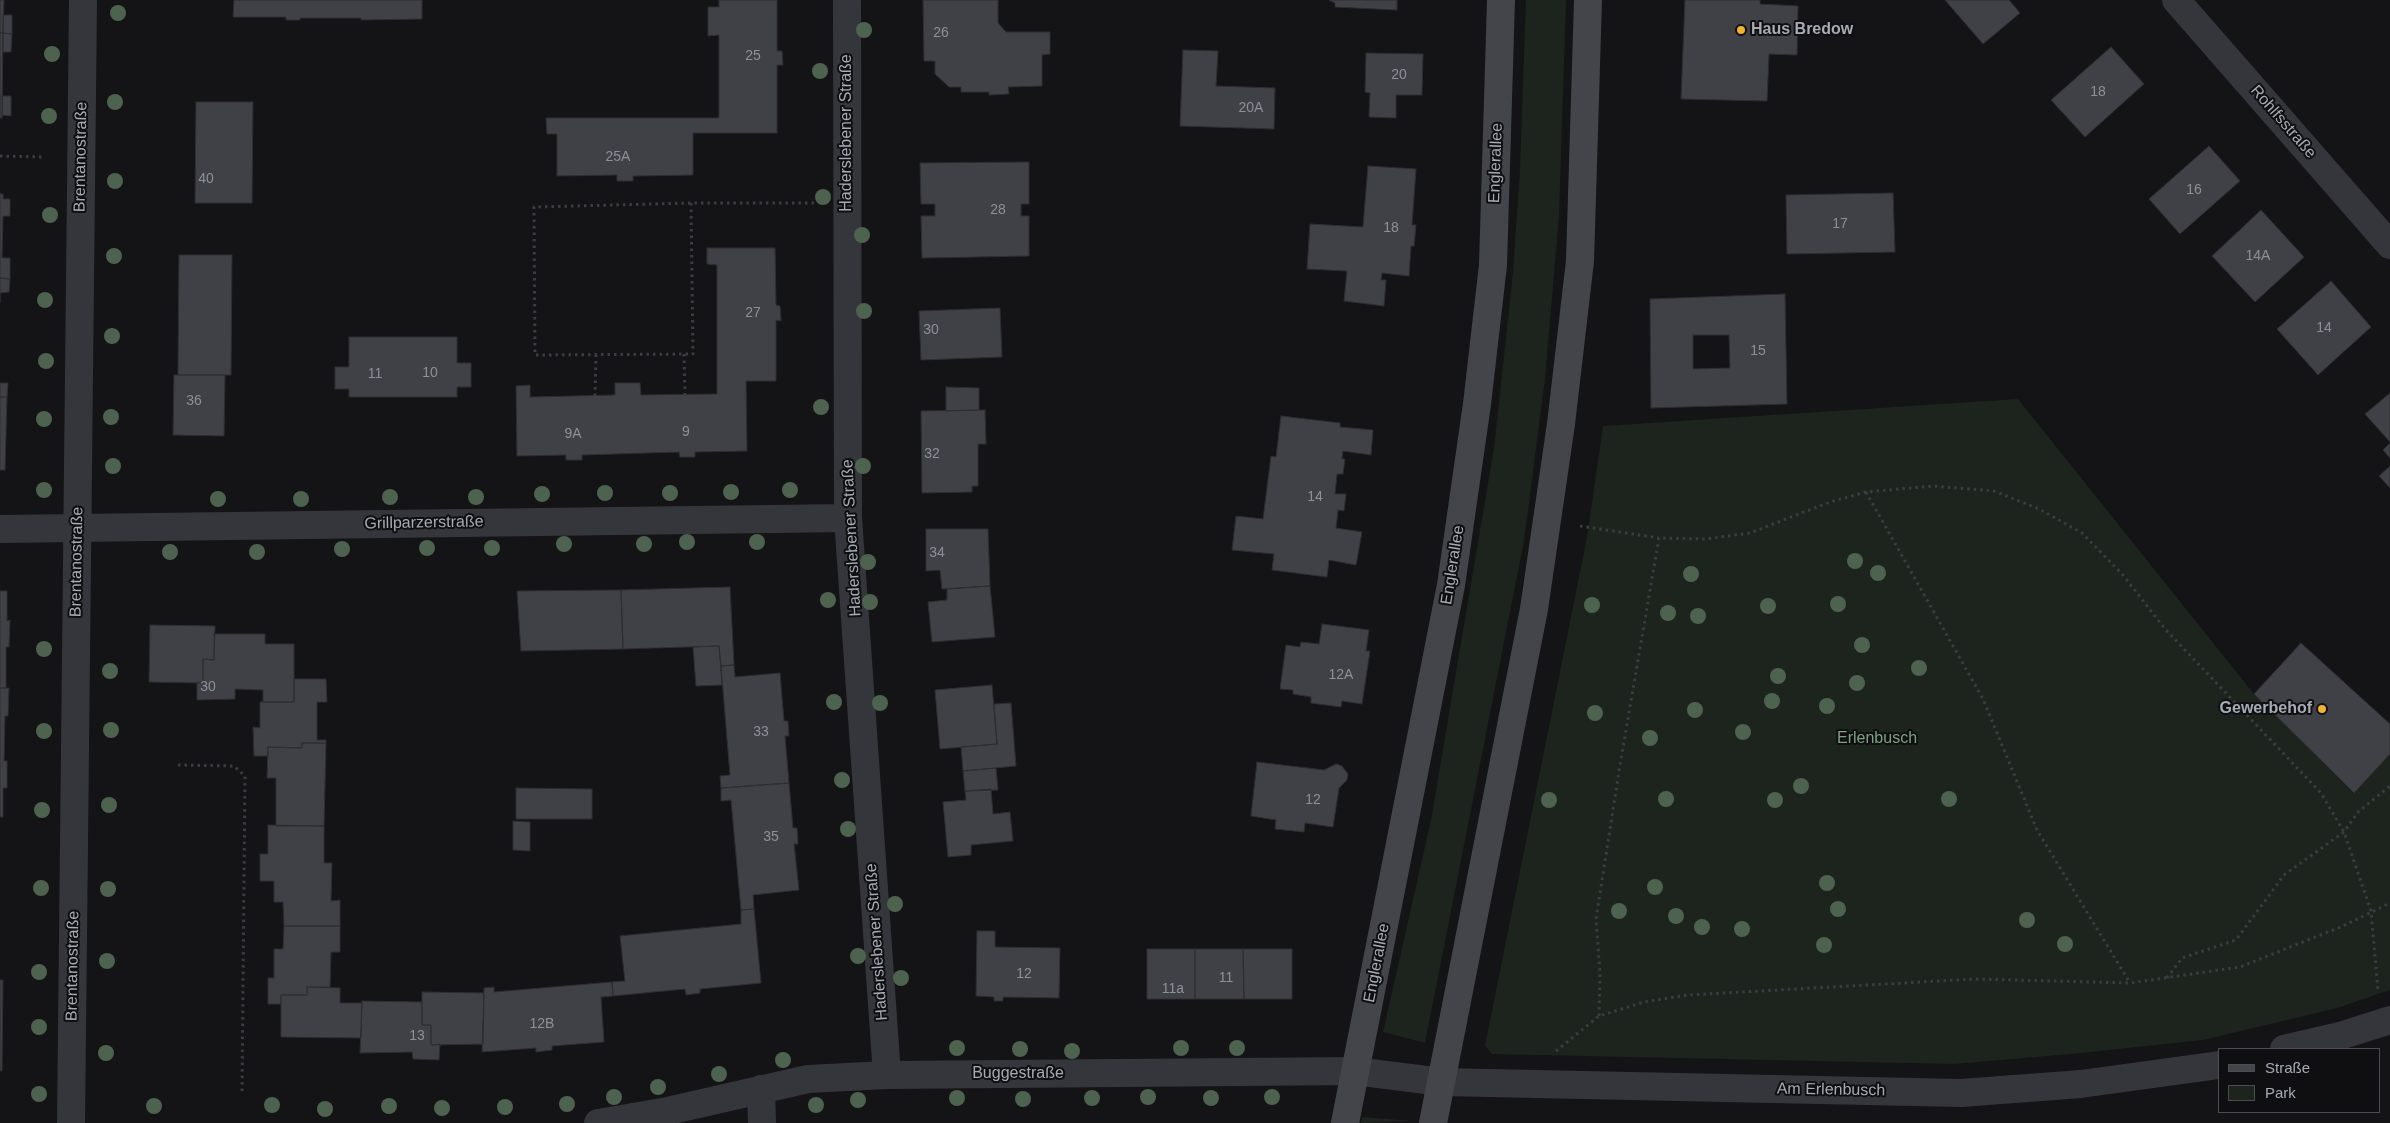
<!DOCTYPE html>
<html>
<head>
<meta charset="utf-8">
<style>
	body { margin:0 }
	#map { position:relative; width:2390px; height:1123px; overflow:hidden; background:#141416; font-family:Helvetica,sans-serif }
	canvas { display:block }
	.legend { position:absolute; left:2218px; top:1048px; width:162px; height:65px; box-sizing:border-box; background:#0f0f11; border:1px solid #4b4d53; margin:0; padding:6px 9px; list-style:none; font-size:15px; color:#a6abb6 }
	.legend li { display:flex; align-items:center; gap:10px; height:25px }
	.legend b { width:25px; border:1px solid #4b4d53 }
</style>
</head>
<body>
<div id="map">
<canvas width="2390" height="1123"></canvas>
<ul class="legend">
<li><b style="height:6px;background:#43454b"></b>Straße</li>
<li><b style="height:14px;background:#1c241d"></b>Park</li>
</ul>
</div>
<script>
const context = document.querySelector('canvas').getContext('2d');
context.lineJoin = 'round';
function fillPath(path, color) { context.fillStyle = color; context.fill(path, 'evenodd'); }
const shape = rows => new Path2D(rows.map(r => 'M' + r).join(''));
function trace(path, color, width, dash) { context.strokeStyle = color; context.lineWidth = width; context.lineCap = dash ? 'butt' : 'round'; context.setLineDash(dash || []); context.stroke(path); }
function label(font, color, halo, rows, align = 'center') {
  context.font = font + ' Helvetica,sans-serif'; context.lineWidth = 4; context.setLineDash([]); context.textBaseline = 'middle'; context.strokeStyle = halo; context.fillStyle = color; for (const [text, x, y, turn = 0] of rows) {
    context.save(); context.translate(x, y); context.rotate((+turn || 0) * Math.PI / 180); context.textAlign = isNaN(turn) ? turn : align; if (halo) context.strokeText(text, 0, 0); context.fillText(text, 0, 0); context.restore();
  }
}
const green = shape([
	[1526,0,1566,0,1559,215,1545,379,1524,541,1425,1043,1383,1032,1431,820,1494,448,1513,273,1520,169],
	[2018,399,2254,694,2353,793,2390,754,2390,990,2337,1008,2203,1040,2071,1054,1954,1064,1492,1054,1485,1046,1587,537,1603,426],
	[1362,1117,1412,1121,1361,1123]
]);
const building = shape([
	[0,0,4,0,3,33,0,33,0,0],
	[234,0,422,0,422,19,361,20,361,18,300,18,300,20,286,20,286,17,233,17,234,0],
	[719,0,777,0,777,51,782,51,783,65,777,65,777,133,693,133,693,175,633,176,633,181,617,181,617,175,557,176,557,134,547,134,546,118,719,118,719,35,708,36,708,7,719,7,719,0],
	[923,0,998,0,998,23,1006,32,1050,32,1050,54,1042,55,1042,86,1008,87,1009,94,989,95,989,92,961,92,961,87,949,87,935,74,935,61,924,61,923,0],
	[1397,0,1397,10,1335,7,1335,3,1329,0,1397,0],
	[1685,0,1760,0,1760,4,1798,6,1797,55,1769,54,1767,101,1681,99,1685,0],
	[1945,0,2009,0,2020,13,1983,44,1945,0],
	[3,15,12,15,12,34,3,33,3,15],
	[0,33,3,33,2,118,0,118,0,33],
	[3,33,12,34,11,52,3,52,3,33],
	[2111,47,2144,84,2085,137,2051,100,2111,47],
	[1183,50,1218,51,1216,86,1275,88,1274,129,1180,126,1183,50],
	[1366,53,1423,54,1422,95,1396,95,1396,118,1369,117,1370,93,1365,92,1366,53],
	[2,96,11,96,11,116,2,115,2,96],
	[196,102,253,102,252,203,195,203,196,102],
	[2209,146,2240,181,2180,234,2149,199,2209,146],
	[1029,162,1029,204,1021,204,1021,216,1029,216,1029,256,922,258,921,216,935,216,935,204,921,204,920,163,1029,162],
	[1368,166,1416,169,1412,225,1416,225,1414,246,1411,246,1409,276,1382,273,1381,280,1386,280,1384,306,1344,301,1347,271,1307,269,1310,224,1363,227,1368,166],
	[1893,193,1895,252,1787,254,1786,195,1893,193],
	[0,194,3,194,3,199,10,199,10,216,3,216,2,258,10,258,10,279,0,278,0,194],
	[2261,210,2304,257,2255,302,2212,256,2261,210],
	[707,248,775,248,776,305,780,306,781,321,776,320,776,381,746,381,747,451,695,452,695,457,680,457,679,452,582,455,582,460,566,460,566,455,517,456,516,386,530,385,530,397,615,395,615,383,640,383,641,395,717,394,717,265,707,264,707,248],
	[179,255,232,255,231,375,178,375,179,255],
	[0,278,10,279,9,292,0,293,0,303,0,278],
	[2331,281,2371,327,2318,375,2277,329,2331,281],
	[1785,294,1787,404,1651,408,1650,299,1785,294],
	[1693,335,1729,335,1730,368,1693,369,1693,335],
	[1000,308,1002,357,921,360,919,311,1000,308],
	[349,337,457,337,457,363,471,363,471,387,457,387,457,397,349,397,349,389,335,389,335,367,349,367,349,337],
	[174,375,225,375,224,436,173,435,174,375],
	[0,383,8,383,7,397,0,397,0,383],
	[946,387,979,388,979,410,946,411,946,387],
	[2390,393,2390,442,2365,414,2390,393],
	[0,397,7,397,5,470,0,470,0,397],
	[985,410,986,444,978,444,978,486,972,486,972,492,922,493,921,411,985,410],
	[1281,416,1340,423,1340,427,1373,430,1371,455,1343,451,1342,459,1345,459,1343,474,1337,474,1335,494,1346,494,1344,511,1338,510,1336,528,1362,532,1356,565,1329,560,1327,577,1272,570,1274,554,1232,550,1236,516,1263,519,1271,456,1276,457,1281,416],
	[2390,443,2390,458,2383,450,2390,443],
	[2390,466,2390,488,2379,476,2390,466],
	[926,529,988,529,990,586,942,589,940,570,926,571,926,529],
	[990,586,995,637,932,642,928,602,947,600,947,589,990,586],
	[730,587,734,665,721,666,719,646,623,649,621,590,730,587],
	[621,590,623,649,521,651,517,591,621,590],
	[0,591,7,591,7,621,10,620,9,647,6,647,6,688,0,688,0,591],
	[1322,624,1369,630,1366,651,1370,651,1362,704,1342,701,1341,707,1311,703,1311,697,1293,694,1293,690,1280,689,1286,645,1300,647,1301,642,1319,644,1322,624],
	[150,625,215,626,214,660,203,659,203,683,149,682,150,625],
	[214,634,265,634,265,644,294,644,294,702,263,702,263,690,235,689,235,699,197,700,197,682,203,683,203,659,214,660,214,634],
	[2301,643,2390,724,2390,754,2354,793,2254,694,2301,643],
	[719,646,722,685,696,686,693,647,719,646],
	[734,665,735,677,780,673,784,721,788,721,789,736,785,736,789,783,721,788,720,776,730,775,721,666,734,665],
	[294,679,326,679,327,702,317,702,317,740,326,740,326,743,302,743,302,748,268,747,268,756,254,756,253,727,260,728,260,702,294,702,294,679],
	[992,685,997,744,940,749,935,690,992,685],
	[0,688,9,688,8,716,5,716,4,761,7,761,7,788,3,788,3,817,0,817,0,688],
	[1011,703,1016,766,963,771,961,747,997,744,994,704,1011,703],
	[302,743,326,743,324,826,276,826,276,778,267,778,268,747,302,748,302,743],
	[1257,762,1324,770,1336,764,1342,766,1348,774,1347,780,1339,788,1333,827,1305,823,1304,832,1275,829,1276,820,1251,816,1257,762],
	[996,768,998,790,965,791,963,771,996,768],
	[789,783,793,828,797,828,798,844,794,844,799,890,753,895,754,909,741,910,731,800,721,801,721,788,789,783],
	[516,788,592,789,592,819,516,819,516,788],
	[991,789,993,814,1010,812,1013,841,971,845,971,855,948,857,943,802,966,800,965,791,991,789],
	[513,821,530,822,530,851,513,850,513,821],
	[268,825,324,826,324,863,332,863,331,901,340,900,340,926,284,926,283,902,274,902,274,881,260,881,260,854,268,854,268,825],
	[754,909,761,983,700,989,700,993,686,995,685,989,613,996,612,982,625,981,620,936,741,924,741,910,754,909],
	[284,926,340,926,340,952,331,952,330,987,307,987,307,995,281,995,281,1004,268,1004,268,978,274,978,274,949,283,949,284,926],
	[977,931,995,931,995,947,1060,948,1059,998,1003,997,1003,1001,994,1001,994,997,976,996,977,931],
	[1147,949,1195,949,1195,999,1147,999,1147,949],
	[1195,949,1243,949,1244,999,1195,999,1195,949],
	[1243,949,1292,949,1292,999,1244,999,1243,949],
	[0,980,3,980,2,1071,0,1071,0,980],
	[612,982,613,996,601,997,604,1042,552,1046,552,1050,536,1052,536,1048,482,1052,484,988,494,987,494,992,612,982],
	[307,987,340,988,340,1003,362,1003,361,1038,281,1037,281,995,307,995,307,987],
	[422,992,484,993,483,1044,431,1045,431,1025,422,1025,422,992],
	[362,1001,422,1002,422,1025,431,1025,431,1045,440,1044,439,1060,413,1059,412,1052,360,1053,362,1001]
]);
const path = shape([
	[0,156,42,157],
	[691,203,693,354,535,355,534,207,691,203,814,203],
	[684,354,685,395],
	[595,396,596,355],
	[1866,492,1983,699,2037,830,2130,983],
	[1580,526,1659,538],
	[178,765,234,766,245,776,242,1094],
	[2167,978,2182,958,2236,940,2284,875,2344,832,2358,812,2390,786],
	[1599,1016,1600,974,1596,919,1620,765,1659,538,1706,539,1750,533,1830,502,1866,492,1933,486,1994,491,2039,509,2082,533,2123,575,2165,629,2321,793,2344,832,2371,911,2378,991],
	[1556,1051,1599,1016,1644,1002,1688,995,1975,979,2130,983,2240,967,2343,926,2390,903]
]);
const street = shape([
	[847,0,848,518,887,1075],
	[2176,0,2390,245],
	[0,529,848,518],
	[2284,1049,2340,1036,2390,1020],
	[761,1089,762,1123],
	[71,1123,83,0],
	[598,1123,668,1111,808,1079,887,1075,1355,1071,1442,1082,1961,1093,2081,1084,2219,1065]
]);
const secondary = shape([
	[1345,1123,1451,585,1477,404,1493,265,1501,0],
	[1433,1123,1534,609,1561,424,1580,261,1588,0]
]);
const trees = [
	[118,13],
	[864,30],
	[52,54],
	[820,71],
	[115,102],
	[49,116],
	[115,181],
	[823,197],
	[50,215],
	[862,235],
	[114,256],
	[45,300],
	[864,311],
	[112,336],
	[46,361],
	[821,407],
	[111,417],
	[44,419],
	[113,466],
	[863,466],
	[44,490],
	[790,490],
	[731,492],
	[605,493],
	[670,493],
	[542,494],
	[390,497],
	[476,497],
	[218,499],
	[301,499],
	[687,542],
	[757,542],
	[564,544],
	[644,544],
	[427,548],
	[492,548],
	[342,549],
	[170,552],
	[257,552],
	[1855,561],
	[868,562],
	[1878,573],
	[1691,574],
	[828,600],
	[870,602],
	[1838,604],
	[1592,605],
	[1768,606],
	[1668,613],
	[1698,616],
	[1862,645],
	[44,649],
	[1919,668],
	[110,671],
	[1778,676],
	[1857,683],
	[1772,701],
	[834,702],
	[880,703],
	[1827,706],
	[1695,710],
	[1595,713],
	[111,730],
	[44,731],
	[1743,732],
	[1650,738],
	[842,780],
	[1801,786],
	[1666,799],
	[1949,799],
	[1549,800],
	[1775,800],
	[109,805],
	[42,810],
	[848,829],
	[1827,883],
	[1655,887],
	[41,888],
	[108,889],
	[895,904],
	[1838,909],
	[1619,911],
	[1676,916],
	[2027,920],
	[1702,927],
	[1742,929],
	[2065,944],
	[1824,945],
	[858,956],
	[107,961],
	[39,972],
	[901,978],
	[39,1027],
	[957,1048],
	[1181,1048],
	[1237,1048],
	[1020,1049],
	[1072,1051],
	[106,1053],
	[783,1060],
	[719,1074],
	[658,1087],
	[39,1094],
	[614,1097],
	[1148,1097],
	[1272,1097],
	[957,1098],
	[1092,1098],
	[1211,1098],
	[1023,1099],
	[858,1100],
	[567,1104],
	[272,1105],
	[816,1105],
	[154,1106],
	[389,1106],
	[505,1107],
	[442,1108],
	[325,1109]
];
const markers = [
	[1741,30,5,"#f2b231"],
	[2322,709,5,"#f2b231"]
];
const numberNames = [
	["26",941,33],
	["25",753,56],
	["20",1399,75],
	["18",2098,92],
	["20A",1251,108],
	["25A",618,157],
	["40",206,179],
	["16",2194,190],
	["28",998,210],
	["17",1840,224],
	["18",1391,228],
	["14A",2258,256],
	["27",753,313],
	["14",2324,328],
	["30",931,330],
	["15",1758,351],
	["10",430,373],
	["11",375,374],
	["36",194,401],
	["9",686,432],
	["9A",573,434],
	["32",932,454],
	["14",1315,497],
	["34",937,553],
	["12A",1341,675],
	["30",208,687],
	["33",761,732],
	["12",1313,800],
	["35",771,837],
	["12",1024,974],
	["11",1226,978],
	["11a",1173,989],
	["12B",542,1024],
	["13",417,1036]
];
const poiNames = [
	["Haus Bredow",1751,30],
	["Gewerbehof",2312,709,"right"]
];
const streetNames = [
	["Rohlfsstraße",2283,122,49],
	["Haderslebener Straße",847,133,-90],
	["Brentanostraße",81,157,-89],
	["Englerallee",1496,163,-88],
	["Grillparzerstraße",424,523,-1],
	["Haderslebener Straße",852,538,-93],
	["Brentanostraße",77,562,-89],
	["Englerallee",1453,565,-81],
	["Haderslebener Straße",877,942,-94],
	["Englerallee",1377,963,-79],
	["Brentanostraße",73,966,-89],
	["Buggestraße",1018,1074],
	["Am Erlenbusch",1831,1090,1]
];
const parkNames = [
	["Erlenbusch",1877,739]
];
fillPath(green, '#1c241d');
fillPath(building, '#404146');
trace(building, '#2e2e32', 1);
trace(path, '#3b3d42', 3, [2.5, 4]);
trace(street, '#35363b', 28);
trace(secondary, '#43454b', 28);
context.fillStyle = '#4e6250';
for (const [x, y] of trees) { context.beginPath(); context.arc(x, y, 8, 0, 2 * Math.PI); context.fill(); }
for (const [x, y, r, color] of markers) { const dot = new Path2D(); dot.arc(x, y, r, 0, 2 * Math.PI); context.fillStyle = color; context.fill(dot); trace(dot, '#0f0f11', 2); }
label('14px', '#8c909a', null, numberNames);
label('bold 16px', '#a6abb6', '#0f0f11', poiNames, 'left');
label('16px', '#a6abb6', '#0f0f11', streetNames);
label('16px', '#7da27f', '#0f0f11', parkNames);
</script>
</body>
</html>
